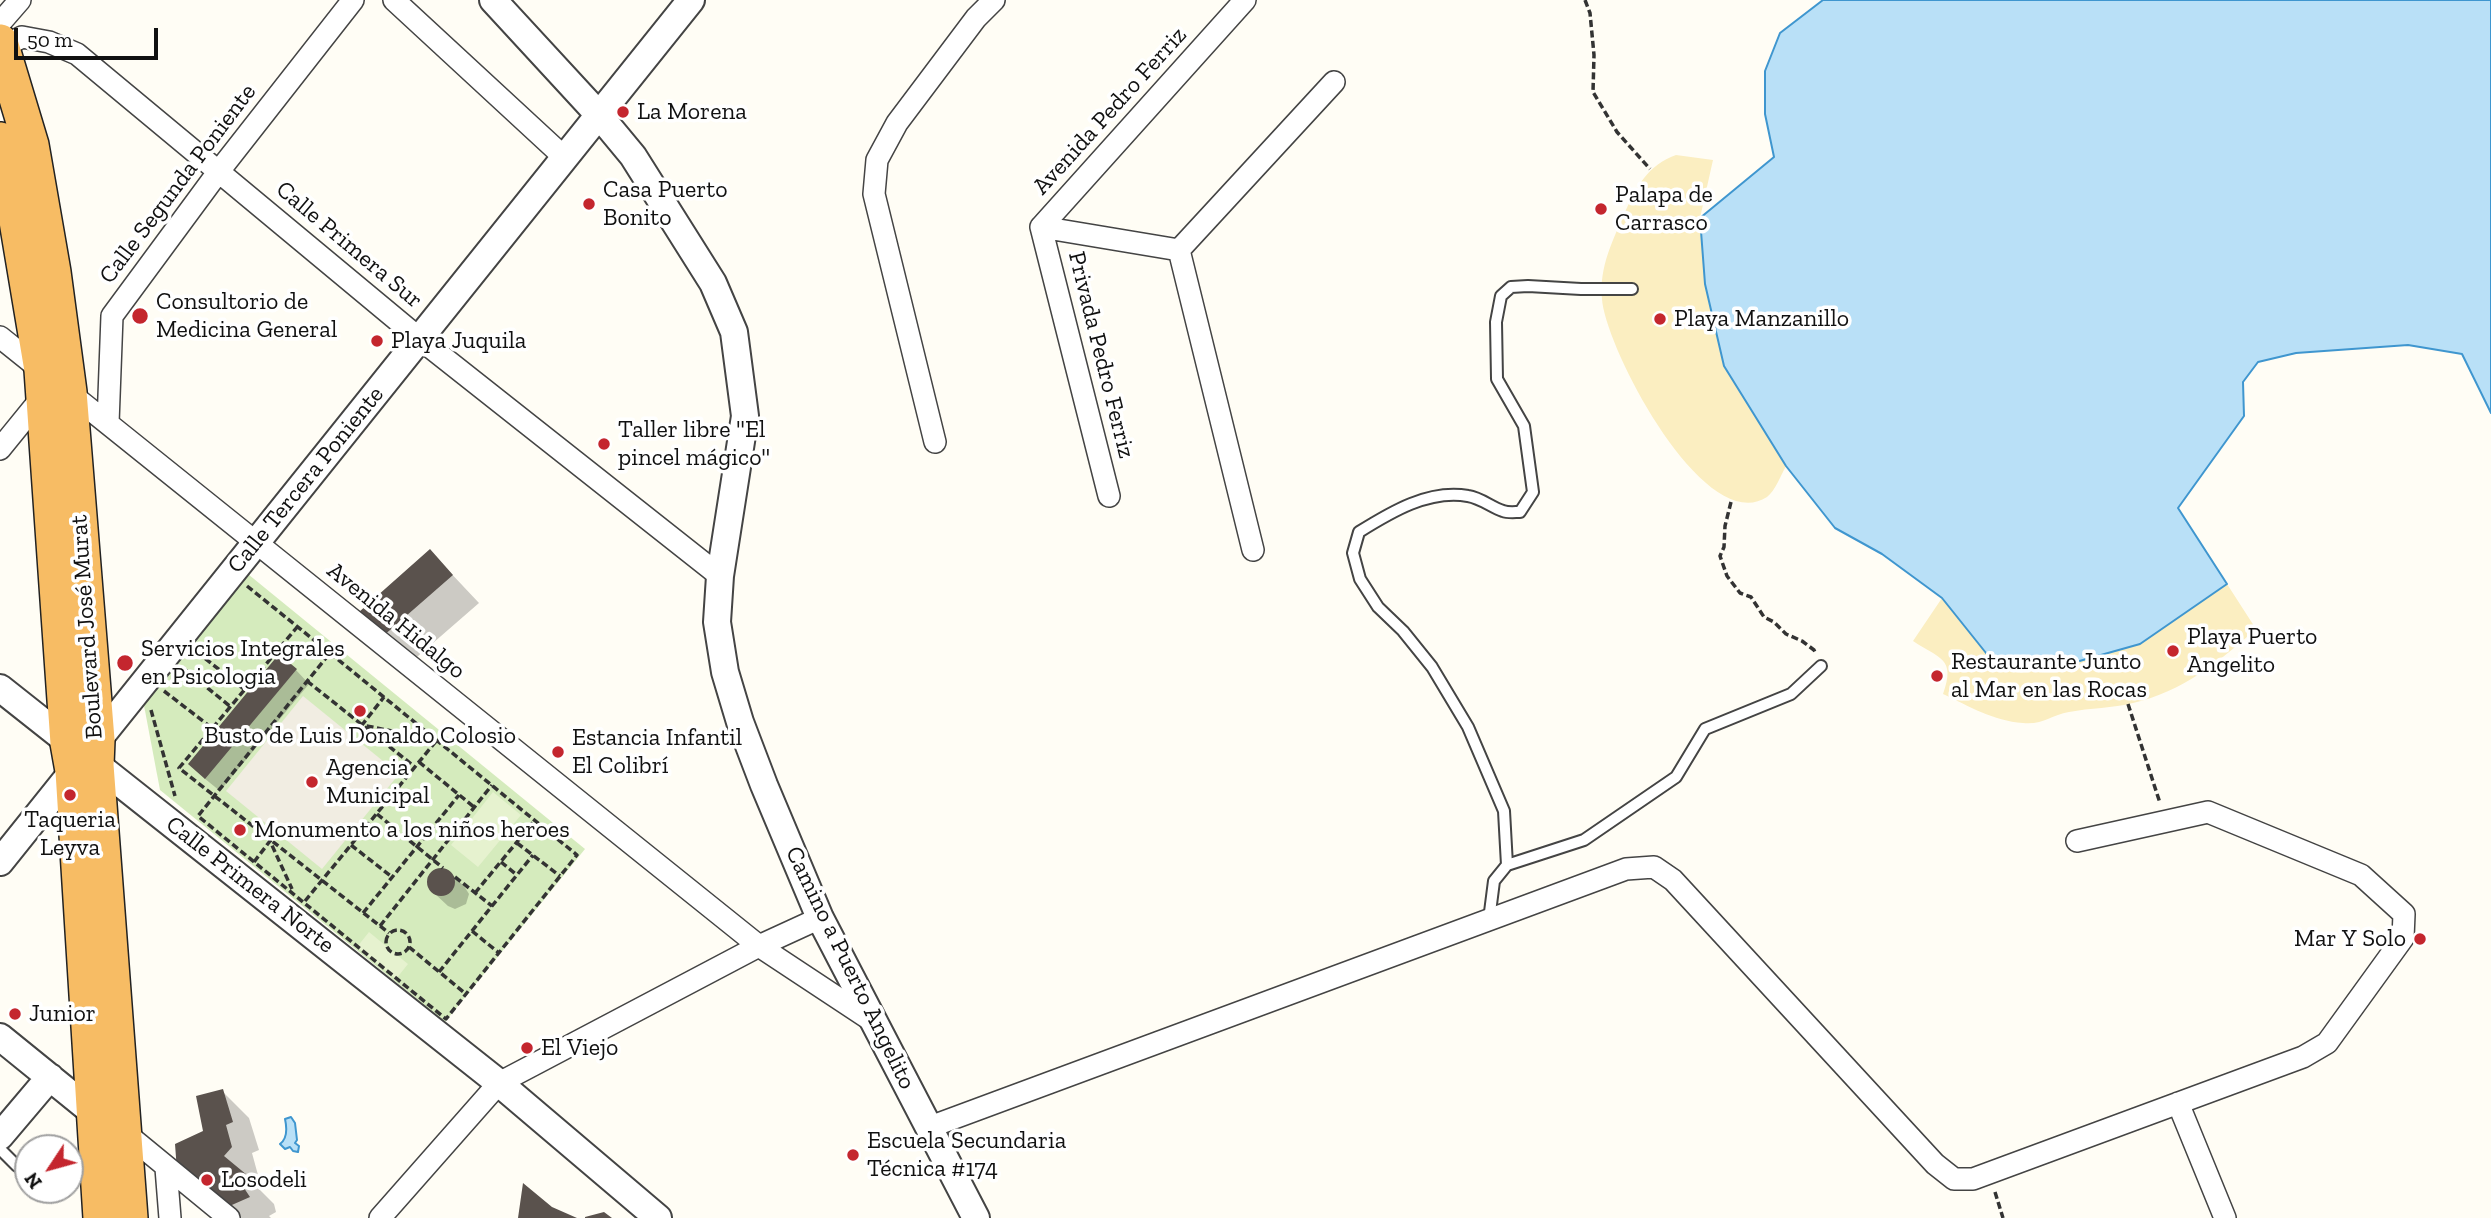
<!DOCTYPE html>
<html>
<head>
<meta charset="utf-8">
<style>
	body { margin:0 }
	#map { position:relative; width:2491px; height:1218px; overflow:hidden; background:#fffdf5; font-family:"Zilla Slab",serif }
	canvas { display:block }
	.north { position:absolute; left:14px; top:1134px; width:70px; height:70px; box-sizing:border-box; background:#fff; border:2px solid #a0a0a0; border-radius:50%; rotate:234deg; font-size:19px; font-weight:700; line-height:28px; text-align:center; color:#111 }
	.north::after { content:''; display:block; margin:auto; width:24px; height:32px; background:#c4262e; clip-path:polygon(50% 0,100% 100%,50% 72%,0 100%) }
	.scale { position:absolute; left:14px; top:28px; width:144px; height:32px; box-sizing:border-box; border:4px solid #111; border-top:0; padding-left:9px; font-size:21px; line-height:24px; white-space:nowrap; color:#111; -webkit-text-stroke:5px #fff; paint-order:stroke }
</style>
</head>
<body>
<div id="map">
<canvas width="2491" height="1218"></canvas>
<div class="north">N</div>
<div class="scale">50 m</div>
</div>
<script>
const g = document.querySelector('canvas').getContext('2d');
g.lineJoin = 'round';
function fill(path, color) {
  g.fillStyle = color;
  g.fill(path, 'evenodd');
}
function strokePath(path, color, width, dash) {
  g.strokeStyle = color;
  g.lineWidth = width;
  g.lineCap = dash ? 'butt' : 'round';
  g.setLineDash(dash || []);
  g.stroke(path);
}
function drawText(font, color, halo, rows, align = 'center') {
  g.font = font + ' "Zilla Slab",serif';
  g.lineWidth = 7;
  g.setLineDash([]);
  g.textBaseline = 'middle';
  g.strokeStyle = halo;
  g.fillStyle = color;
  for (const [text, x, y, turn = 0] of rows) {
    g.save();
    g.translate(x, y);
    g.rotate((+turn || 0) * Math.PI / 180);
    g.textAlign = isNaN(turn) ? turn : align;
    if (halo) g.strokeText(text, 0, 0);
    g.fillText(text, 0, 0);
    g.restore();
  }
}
fill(new Path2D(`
	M243,570L585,849L445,1022L160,790L142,695Z`), '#d5ebbd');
fill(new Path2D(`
	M1676,155L1713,160L1700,218L1724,366L1786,466C1781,475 1775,491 1767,497C1704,538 1605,347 1602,299C1599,267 1613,240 1625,212C1637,186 1648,165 1676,155Z
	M2227,584L2256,629C2220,661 2182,692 2133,703C2113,708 2090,708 2069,712C2051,715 2043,725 2023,723C1993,721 1969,706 1943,694C1956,658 1940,659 1913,641L1942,598L1990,658L2140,644Z`), '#fbeec1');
fill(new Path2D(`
	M493,792L521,815L478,867L451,845Z
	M369,932L408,964L396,979L357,947Z`), '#e6f2cf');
fill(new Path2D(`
	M303,696L399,774L322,869L226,791Z`), '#f1ede2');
const water = new Path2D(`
	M1823,0H2491V413L2462,354L2408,345L2296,353L2258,362L2243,382L2244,416L2178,508L2227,584L2140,644L2051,669L1990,658L1942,598L1882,554L1835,528L1786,466L1724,366L1705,284L1700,218L1774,157L1765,114V71L1780,33Z
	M291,1117L295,1123L297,1140L295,1143L299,1146L298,1152L293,1151L290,1147L285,1149L280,1144C288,1138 287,1128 285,1119Z`);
fill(water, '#b9e0f7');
strokePath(water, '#3f96cf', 2);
fill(new Path2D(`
	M430,551L479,603L410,663L383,636Z
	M296,670L309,684L220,791L204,778Z
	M441,869L449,872L464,886L469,894L466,904L455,909L448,906L433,892L429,885L431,874Z
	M222,1091L249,1118L259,1150L252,1153L258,1175L252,1182L274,1204L276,1212L269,1216L271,1218H233L205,1132Z`), '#0003');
fill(new Path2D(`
	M430,549L453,575L382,637L359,612Z
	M279,654L297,669L205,779L188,764Z
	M427 882a14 14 0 1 1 28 0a14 14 0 1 1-28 0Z
	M223,1089L233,1122L226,1125L232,1147L224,1156L247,1175L249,1185L244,1188L250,1197L225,1208L177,1171L175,1144L203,1131L196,1096Z
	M523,1183L552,1207L577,1218H518Z
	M604,1212L612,1218H585V1217Z`), '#5a524d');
const service = new Path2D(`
	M1507,865L1504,811L1468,727L1432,667L1403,631L1378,607L1360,579L1353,553L1359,532C1391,512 1429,489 1468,496C1481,498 1491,507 1503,511C1508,513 1515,512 1520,512L1533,492L1524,426L1497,379L1496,322L1501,296L1511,287L1528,286L1581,289H1632
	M1489,920L1494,881L1507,865L1584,840L1676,777L1705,729L1791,694L1821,666
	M0,1149L17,1166H28
	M70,1165L92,1164`);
const minor = new Path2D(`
	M394,0L565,158
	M0,23L20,0
	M0,48L22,37L49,42L77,54L420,339L720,576
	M1041,227L1245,0
	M1041,227L1109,496
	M1041,227L1179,250
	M1179,250L1253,550
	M1179,250L1334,82
	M0,337L759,946L874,1022
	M108,423L112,316L219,171L353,0
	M935,442L874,194L877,160L897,123L976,18L994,0
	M0,449L43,396
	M2178,1103L2225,1218
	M930,1127L1626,869L1654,867L1673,880L1935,1164L1954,1179H1973L2303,1057L2327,1043L2403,938L2404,914L2361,875L2208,812L2077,841
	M123,1131L229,1218
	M166,1168L170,1218
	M380,1218L499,1083L759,946L820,918`);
const tertiary = new Path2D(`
	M493,0L599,115L633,156L713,283L734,332L745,416L720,576L717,622L725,672L740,722L764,785L820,918L976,1218
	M0,688L499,1083L658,1218
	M0,862L691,0
	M0,1037L95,1114
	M0,1136L50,1077`);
const trunk = new Path2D(`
	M0,42L31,145L53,272L69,392L97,740L96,765L130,1218
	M0,140L8,167L42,370L68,743L73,771L101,1218`);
strokePath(service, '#444', 14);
strokePath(minor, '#444', 24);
strokePath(tertiary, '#444', 30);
strokePath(trunk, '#222', 38);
strokePath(new Path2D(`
	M1585,0L1590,13L1594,55L1593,92L1617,132L1650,169
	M1731,502L1725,526L1724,547L1720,556L1727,576L1740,593L1751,597L1764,617L1774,622L1786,634L1802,641L1814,650L1816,654
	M247,586L330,653
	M298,626L179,768L389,933
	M197,652L245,690
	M330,653L577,855L446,1019L198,816Z
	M183,668L231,707
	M307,681L415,767
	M164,691L212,728
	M2128,704L2160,803
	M151,710L175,796
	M419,762L474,807
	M377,814L443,868
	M517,843L560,876
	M351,845L392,877
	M254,862L270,841L292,889
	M501,862L517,875
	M455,877L492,906
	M475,893L535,820
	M305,901L437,740L362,725L384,697
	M363,913L459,795
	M380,926L492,785
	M386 942a12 12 0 1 1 24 0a12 12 0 1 1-24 0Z
	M472,931L499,953
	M409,947L466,994
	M439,972L533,855
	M1995,1192L2003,1218`), '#333', 3.5, [7, 3.5]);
strokePath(service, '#fff', 10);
strokePath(minor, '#fff', 21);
strokePath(tertiary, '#fff', 26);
strokePath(trunk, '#f7bc64', 35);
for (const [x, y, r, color] of [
	[623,112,7,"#c4262e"],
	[589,204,7,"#c4262e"],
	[1601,209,7,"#c4262e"],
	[140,316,9,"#c4262e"],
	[1660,319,7,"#c4262e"],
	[377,341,7,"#c4262e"],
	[604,444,7,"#c4262e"],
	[2173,651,7,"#c4262e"],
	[125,663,9,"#c4262e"],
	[1937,676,7,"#c4262e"],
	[360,711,7,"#c4262e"],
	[558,752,7,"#c4262e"],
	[312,782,7,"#c4262e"],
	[70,795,7,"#c4262e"],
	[240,830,7,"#c4262e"],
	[2420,939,7,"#c4262e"],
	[15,1014,7,"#c4262e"],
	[527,1048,7,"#c4262e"],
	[853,1155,7,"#c4262e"],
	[207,1180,7,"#c4262e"]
]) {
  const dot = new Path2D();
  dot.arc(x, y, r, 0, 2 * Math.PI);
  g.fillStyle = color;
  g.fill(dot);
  strokePath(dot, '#fff', 2.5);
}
drawText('24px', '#111', '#fff', [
	["Avenida Pedro Ferriz",1110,111,-48],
	["Calle Segunda Poniente",178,184,-53],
	["Calle Primera Sur",349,245,40],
	["Privada Pedro Ferriz",1101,355,76],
	["Calle Tercera Poniente",306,480,-51],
	["Avenida Hidalgo",396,621,39],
	["Boulevard José Murat",87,627,-94],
	["Calle Primera Norte",250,885,38],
	["Camino a Puerto Angelito",850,968,64]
]);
drawText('24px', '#111', '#fff', [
	["La Morena",637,112],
	["Casa Puerto",603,190],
	["Bonito",603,218],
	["Palapa de",1615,195],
	["Carrasco",1615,223],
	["Consultorio de",156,302],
	["Medicina General",156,330],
	["Playa Manzanillo",1674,319],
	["Playa Juquila",391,341],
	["Taller libre \"El",618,430],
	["pincel mágico\"",618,458],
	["Playa Puerto",2187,637],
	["Angelito",2187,665],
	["Servicios Integrales",141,649],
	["en Psicologia",141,677],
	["Restaurante Junto",1951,662],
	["al Mar en las Rocas",1951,690],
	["Busto de Luis Donaldo Colosio",360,736,"center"],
	["Estancia Infantil",572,738],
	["El Colibrí",572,766],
	["Agencia",326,768],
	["Municipal",326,796],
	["Taqueria",70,820,"center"],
	["Leyva",70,848,"center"],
	["Monumento a los niños heroes",254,830],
	["Mar Y Solo",2406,939,"right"],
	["Junior",29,1014],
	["El Viejo",541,1048],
	["Escuela Secundaria",867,1141],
	["Técnica #174",867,1169],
	["Losodeli",221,1180]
], 'left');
</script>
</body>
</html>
